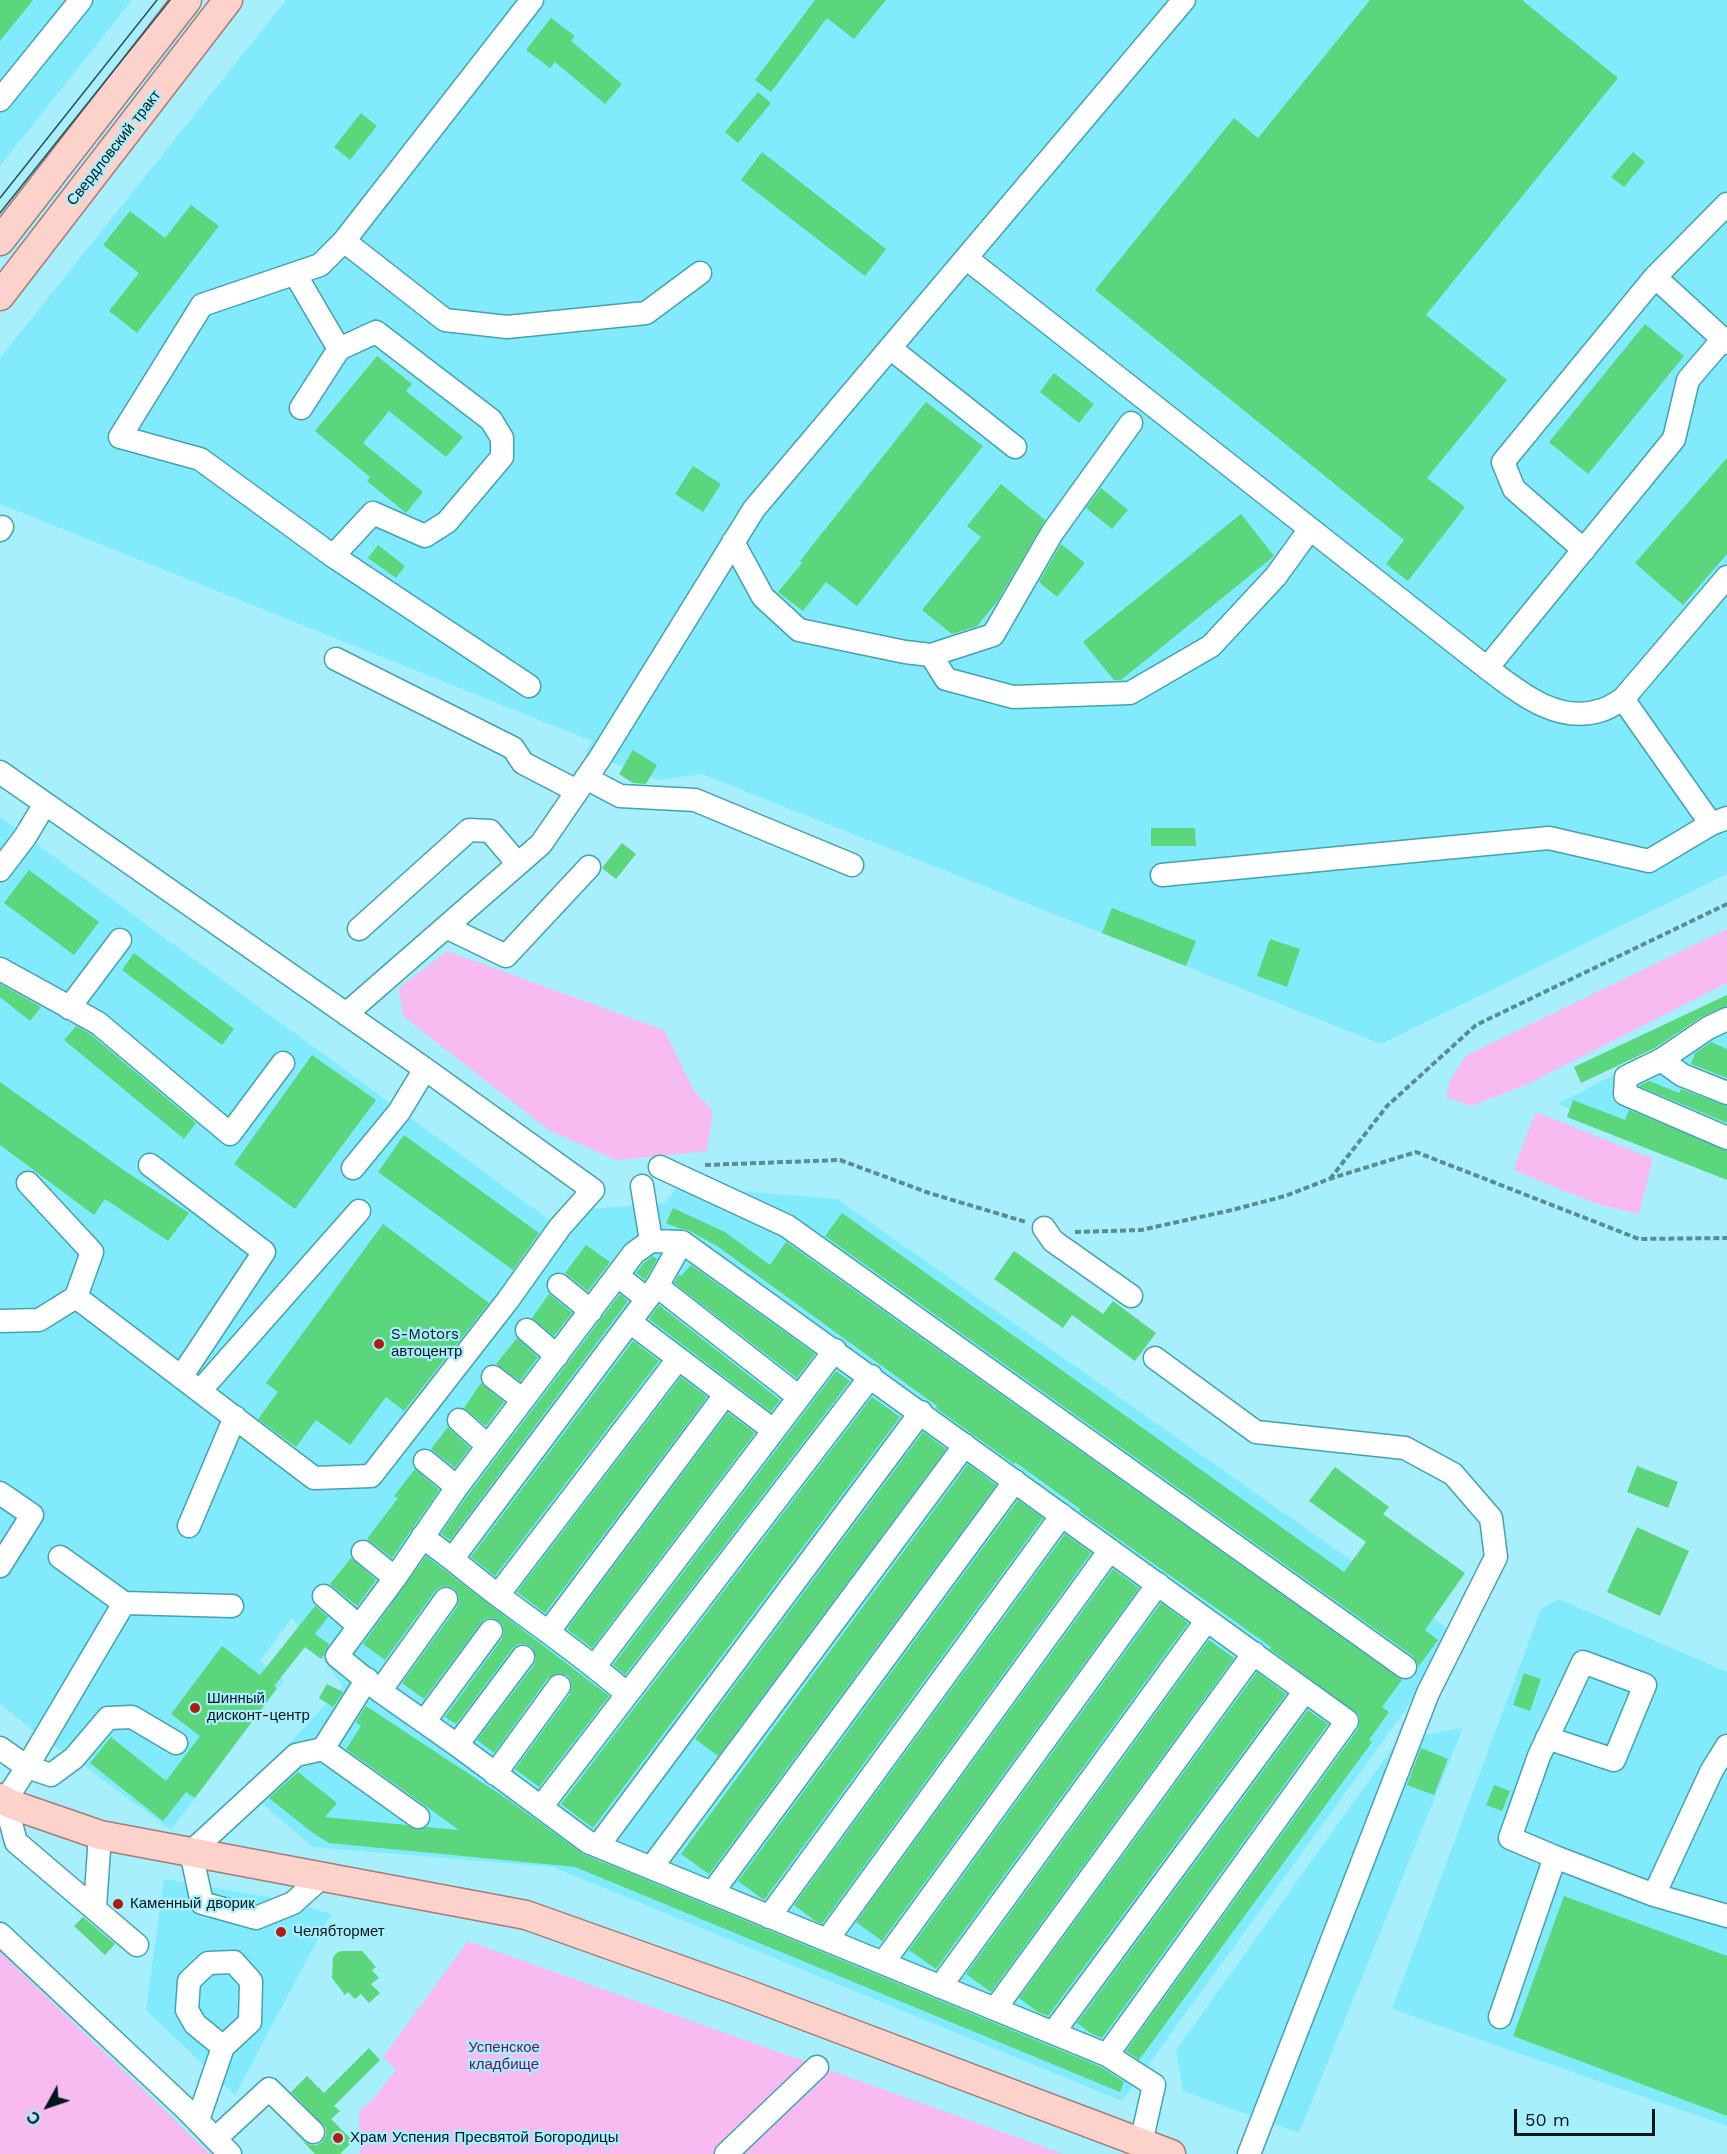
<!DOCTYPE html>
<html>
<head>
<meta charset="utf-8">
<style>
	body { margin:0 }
	#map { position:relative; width:1727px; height:2154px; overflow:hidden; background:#a7effc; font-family:"Work Sans",sans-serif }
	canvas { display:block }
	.north { position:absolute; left:18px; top:2076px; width:60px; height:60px; -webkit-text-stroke:4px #a7effc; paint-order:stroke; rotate:230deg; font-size:16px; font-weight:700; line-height:24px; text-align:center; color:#00171b }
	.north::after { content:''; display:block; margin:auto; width:21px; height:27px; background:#00171b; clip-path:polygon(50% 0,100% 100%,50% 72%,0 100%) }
	.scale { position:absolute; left:1514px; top:2109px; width:141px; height:27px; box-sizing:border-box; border:3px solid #00171b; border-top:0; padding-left:8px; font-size:18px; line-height:21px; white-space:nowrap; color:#00171b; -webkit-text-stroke:4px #a7effc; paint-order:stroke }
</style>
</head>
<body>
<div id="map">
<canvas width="1727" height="2154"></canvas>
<div class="north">С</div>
<div class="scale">50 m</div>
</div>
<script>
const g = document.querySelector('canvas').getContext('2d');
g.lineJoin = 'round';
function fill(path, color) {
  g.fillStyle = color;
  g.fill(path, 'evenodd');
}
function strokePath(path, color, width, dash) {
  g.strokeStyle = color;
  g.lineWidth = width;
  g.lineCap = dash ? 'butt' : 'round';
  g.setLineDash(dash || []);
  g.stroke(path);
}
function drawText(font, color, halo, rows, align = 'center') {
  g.font = font + ' "Work Sans",sans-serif';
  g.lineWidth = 4.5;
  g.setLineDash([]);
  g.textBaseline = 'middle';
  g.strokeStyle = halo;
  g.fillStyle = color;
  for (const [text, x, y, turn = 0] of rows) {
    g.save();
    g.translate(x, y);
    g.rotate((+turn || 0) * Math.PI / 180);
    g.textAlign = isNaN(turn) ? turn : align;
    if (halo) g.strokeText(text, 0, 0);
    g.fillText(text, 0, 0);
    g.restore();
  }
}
fill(new Path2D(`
	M0,0H132L0,166Z
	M286,0H1727V874L1381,1044L702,774L660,780L600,758L586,752L592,741L0,504V358Z
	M0,817L570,1235L590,1209L664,1203L679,1186L837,1199L1459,1636L1122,2101L553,1867L313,1847L246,1790L343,1686L292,1618L260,1661L284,1680L171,1830L74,1758L45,1740L0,1704Z
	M1727,1015V1176L1558,1104Z
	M1559,1599L1727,1672V2126L1392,2009L1541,1609Z
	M1463,1728L1299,2133L1183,2091L1176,2050L1399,1739Z
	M164,1879L280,1899L331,1914L235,2095L146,2010Z`), '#81ebfd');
fill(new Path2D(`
	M1727,929V983L1528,1084L1472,1106L1446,1097L1450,1081L1465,1056Z
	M447,951L664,1030L693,1089L713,1112L707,1151L617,1160L550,1131L403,1016L399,988Z
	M1536,1112L1653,1159L1639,1214L1597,1204L1513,1170Z
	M468,1941L1064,2154H360L359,2111L374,2098L396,2070L383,2057Z
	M0,1952L210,2154H0Z`), '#f7bbf1');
fill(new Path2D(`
	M0,0H33L0,41Z
	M815,0H886L854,39L827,18L771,92L755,80Z
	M1370,0H1522L1618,78L1426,315L1507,380L1427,478L1465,507L1408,581L1386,564L1404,540L1095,290L1234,118L1258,138Z
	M551,18L575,36L571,41L622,84L605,104L555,62L550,68L526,50Z
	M758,92L771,103L738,143L725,132Z
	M361,113L377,126L350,160L334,147Z
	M762,152L886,249L865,276L741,180Z
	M1633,152L1645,162L1624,187L1611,177Z
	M191,205L219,226L137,333L109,311L139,273L103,245L130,211L165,238Z
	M1645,324L1684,356L1588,474L1549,442Z
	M377,356L412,384L406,391L463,437L446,457L389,411L363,443L423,492L406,513L367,481L370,477L315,431Z
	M1054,373L1094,404L1079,423L1040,392Z
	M926,402L983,446L857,606L826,582L803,611L778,592L802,563L800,561Z
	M1727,458V554L1683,605L1635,563Z
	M693,466L721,484L703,512L675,494Z
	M1001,484L1045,520L997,602L977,626L952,634L922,610L981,537L967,526Z
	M1101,488L1128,510L1112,529L1086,508Z
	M1241,514L1274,556L1121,680H1114L1083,642Z
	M1061,544L1085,563L1057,597L1039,582Z
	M378,545L405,566L396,578L368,558Z
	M633,750L657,765L646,784L633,783L619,774Z
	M1151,828H1195L1196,846H1151Z
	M622,843L636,854L616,879L602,868Z
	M29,870L99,922L74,955L4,903Z
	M1112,908L1196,941L1186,966L1102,933Z
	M1270,939L1300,949L1287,987L1257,976Z
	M134,953L234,1029L222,1045L122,970Z
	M0,984L41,1007L30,1021L0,997Z
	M1727,995V1006L1701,1017L1655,1048L1581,1083L1574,1067Z
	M76,1026L90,1034L196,1123L184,1139L64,1040Z
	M1711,1042L1727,1049V1078L1691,1064L1695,1053Z
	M312,1055L376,1100L295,1209L234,1164Z
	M1649,1081L1679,1093L1681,1089L1727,1106V1123L1639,1086Z
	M0,1082L125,1171L189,1213L168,1241L105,1199L94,1215L0,1145Z
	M1573,1100L1625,1120L1629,1110L1727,1151V1180L1567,1117Z
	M404,1135L539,1233L513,1270L378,1172Z
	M673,1208L725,1232L770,1265L786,1242L1402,1680L1382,1707L1389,1712L1369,1740L1372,1742L1139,2060L1126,2051L1358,1729L1360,1722L1359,1715L1270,1649L1271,1647L1079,1511L1080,1509L1015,1462L1014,1464L936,1408L937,1406L717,1246L688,1230L678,1228L666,1223Z
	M842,1213L1344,1572L1366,1542L1309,1501L1335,1467L1389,1507L1383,1514L1465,1573L1425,1630L1438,1640L1419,1666L1413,1656L825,1236Z
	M383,1224L489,1303L404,1411L386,1397L350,1445L316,1420L296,1447L258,1419L278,1392L266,1383Z
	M586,1245L610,1262L588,1291L565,1273Z
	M1014,1251L1103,1314L1113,1301L1156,1333L1135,1361L1072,1315L1063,1328L994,1279Z
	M653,1256L657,1259L645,1280L636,1273L644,1263Z
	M691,1265L815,1354L797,1378L674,1283L679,1275L681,1276Z
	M549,1294L572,1313L554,1336L532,1318Z
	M620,1294L628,1301L450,1540L441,1534L468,1495Z
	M659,1305L780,1400L771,1412L649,1319Z
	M517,1338L538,1357L520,1381L496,1364Z
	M633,1341L659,1361L495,1576L471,1557Z
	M836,1371L850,1381L625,1675L613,1665Z
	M681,1377L707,1397L545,1613L517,1592Z
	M481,1383L504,1402L486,1426L464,1408Z
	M872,1397L900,1417L593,1828L561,1804Z
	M728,1413L755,1433L592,1648L567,1629Z
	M448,1427L470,1448L455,1468L431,1449Z
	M923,1432L946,1449L718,1756L695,1739Z
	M968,1464L996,1485L709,1874L681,1854Z
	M1637,1466L1678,1482L1668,1508L1627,1492Z
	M415,1469L439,1490L392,1558L367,1539L398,1498L394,1496Z
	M1018,1500L1043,1518L764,1900L738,1881Z
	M1637,1527L1689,1551L1660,1616L1607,1592Z
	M1065,1534L1091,1553L822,1924L815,1921L794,1905Z
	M426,1556L609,1696L539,1787L515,1769L570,1694L572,1687L571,1680L567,1675L560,1673L548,1678L494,1753L477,1740L534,1665L536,1658L532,1647L524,1644H518L513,1648L456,1724L445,1717L502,1639L504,1632L503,1625L499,1621L492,1618L485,1619L481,1623L424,1699L402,1683L457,1607L459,1600L458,1594L454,1588L447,1586L440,1587L435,1591L385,1660L363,1644Z
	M351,1558L376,1580L357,1606L330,1584Z
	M1113,1569L1139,1588L882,1941L856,1922Z
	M1161,1603L1188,1623L936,1969L909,1950Z
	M315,1606L328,1617L315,1634L329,1644L324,1655L321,1659L305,1647L274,1686L277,1688L195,1798L186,1792L163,1821L90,1763L111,1737L166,1781L200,1736L171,1714L222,1646L260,1675Z
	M1209,1640L1234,1658L991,1992L966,1974Z
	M1257,1672L1286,1694L1048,2016L1038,2012L1019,1998Z
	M1524,1673L1541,1679L1530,1711L1513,1705Z
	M327,1684L343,1692L333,1707L319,1698Z
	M366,1706L507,1799L583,1854L1101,2067L1124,2082L1120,2092L575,1867L329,1843L313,1833L269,1798L298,1772L337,1803L325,1817L406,1825L417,1830L426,1827L459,1830L346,1749L361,1726L356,1722Z
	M1308,1710L1328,1724L1102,2038L1092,2034L1077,2023Z
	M1421,1748L1448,1759L1434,1795L1407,1785Z
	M1494,1785L1510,1791L1502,1811L1486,1805Z
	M1564,1896L1727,1956V2116L1513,2036Z
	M83,1917L115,1944L105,1955L74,1926Z
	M343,1951H362L376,1967L372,1970L379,1978L371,1984L380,1993L369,2003L361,1994L355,1999L348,1992L345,1995L332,1978L333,1957L338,1952Z
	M369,2048L380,2060L334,2106L340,2111L331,2119L353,2141L340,2154H315L289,2127L304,2142L310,2145H317L323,2141L326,2135V2128L291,2092L307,2076L324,2093Z`), '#5bd67c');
const minor = new Path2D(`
	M0,100L81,0
	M344,241L445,320L507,327L646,313L700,273
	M966,258L1487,668C1520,693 1558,725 1602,710C1609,708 1616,703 1623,699L1727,577
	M295,274L339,349
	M1655,277L1727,343
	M890,348L1015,447
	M301,408L339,349L376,332L491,420L502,438V457L447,522L425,536L373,513L333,556
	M0,530L2,527
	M733,542L763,597L799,630L905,652L931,655L993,635L1052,533L1131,423
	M1584,550L1514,489L1503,462L1655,277L1727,204
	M931,655L946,679L1013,697L1130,693L1211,646L1276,576L1310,529
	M336,659L513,748L523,763L577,791
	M1487,668L1674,439L1688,380L1723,339
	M529,686L333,556L200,459L120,437L202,305L320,265L344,241L532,0
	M1623,699L1711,824
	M0,772L425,1069L593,1190L560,1227L508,1300L371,1476L314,1478L76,1297
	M586,778L620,796L695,800L852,865
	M0,870L25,837L45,804
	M1162,875L1549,838L1649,861L1711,824L1727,818
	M446,927L506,956L589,867
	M359,929L469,830L490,831L518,864
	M0,969L98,1023L230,1134L283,1063
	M69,1008L120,940
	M346,1014L541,844L600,758L754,509L1184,0
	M1727,1019L1708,1028L1661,1060L1626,1077L1625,1094L1727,1138
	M1661,1060L1682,1075L1727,1093
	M150,1165L264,1252L181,1377
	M660,1167L787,1226L1405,1667
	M353,1168L399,1112L425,1069
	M642,1186L651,1241
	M1044,1228L1053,1241L1131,1296
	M651,1241L682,1242L1347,1721L1107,2055L588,1842L457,1745L380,1691L337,1656L395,1578L457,1487L634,1253Z
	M618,1276L647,1299L657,1286L799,1397
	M559,1285L591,1311
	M657,1286L682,1242
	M0,1321L39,1320L76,1297L92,1252L28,1183
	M630,1322L773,1430
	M527,1330L557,1356
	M1155,1358L1256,1432L1405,1448L1453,1474L1491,1518L1496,1557L1428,1693L1249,2154
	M493,1377L523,1400
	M200,1391L359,1211
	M459,1420L488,1446
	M425,1461L457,1487
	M0,1493L32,1515L0,1566
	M189,1526L235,1417
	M422,1537C449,1555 473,1577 499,1596C542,1628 586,1658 627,1694
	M363,1552L395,1578
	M60,1557L124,1603L232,1606
	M453,1558L647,1299
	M498,1595L678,1359
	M324,1596L359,1626
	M549,1631L725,1395
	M595,1666L835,1350
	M367,1679L323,1749L418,1817
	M380,1691L446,1599
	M424,1722L491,1631
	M1547,1738L1614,1760L1645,1685L1583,1662L1539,1756L1510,1838L1555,1857
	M457,1745L523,1657
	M0,1748L27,1767L124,1603
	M495,1774L559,1686
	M541,1807L871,1376
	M598,1846L921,1412
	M651,1868L965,1445
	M322,1877L293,1903L256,1918L202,1903L191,1852L296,1755L323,1749
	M712,1893L1015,1481
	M1654,1895L1727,1916
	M95,1908L100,1835
	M769,1917L1062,1515
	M0,1934L187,2110L230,2154
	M827,1940L1110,1550
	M137,1945L16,1842L5,1801L27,1767L51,1775L74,1758L108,1718L132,1717L176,1743
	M883,1963L1158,1584
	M940,1987L1207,1620
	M995,2009L1254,1653
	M1500,2017L1555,1857L1654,1895L1712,1770L1727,1746
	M1053,2033L1305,1691
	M1107,2055L1154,2085L1141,2143
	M198,2120L223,2047L250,2022L251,1981L234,1962L208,1963L189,1981L187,2010L195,2024L223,2047
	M215,2139L269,2089L313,2132
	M726,2154L817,2067`);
const major = new Path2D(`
	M0,241L187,0
	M0,296L228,0
	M0,1798L13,1805L100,1835L526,1915L742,1992L1171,2154`);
strokePath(minor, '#42a2b1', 25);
strokePath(major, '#a37d77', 31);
strokePath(new Path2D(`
	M705,1165L840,1160L929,1193L1026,1222
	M1330,1179L1387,1106L1476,1025L1727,904
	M1075,1232L1141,1230L1232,1210L1285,1196L1329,1179L1416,1152L1639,1239L1727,1238`), '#5a8c95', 4, [6, 3]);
strokePath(minor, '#fff', 22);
strokePath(major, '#fdd2cb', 28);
strokePath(new Path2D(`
	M0,198L157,0
	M0,213L170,0`), '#2d5157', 1.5);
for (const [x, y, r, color] of [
	[379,1344,6,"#ad1d12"],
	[195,1708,6,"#ad1d12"],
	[118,1904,6,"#ad1d12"],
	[281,1932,6,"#ad1d12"],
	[338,2138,6,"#ad1d12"]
]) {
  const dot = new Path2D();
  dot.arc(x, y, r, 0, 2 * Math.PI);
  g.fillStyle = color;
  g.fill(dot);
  strokePath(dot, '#a7effc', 2);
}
drawText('15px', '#00171b', '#a7effc', [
	["Свердловский тракт",114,148,-52]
]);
drawText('15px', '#00171b', '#a7effc', [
	["S-Motors",391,1335],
	["автоцентр",391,1352],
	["Шинный",207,1699],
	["дисконт-центр",207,1716],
	["Каменный дворик",130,1904],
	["Челябтормет",293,1932],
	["Храм Успения Пресвятой Богородицы",350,2138]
], 'left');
drawText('15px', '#6b0f68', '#a7effc', [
	["Успенское",504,2048],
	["кладбище",504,2065]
]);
</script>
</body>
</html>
